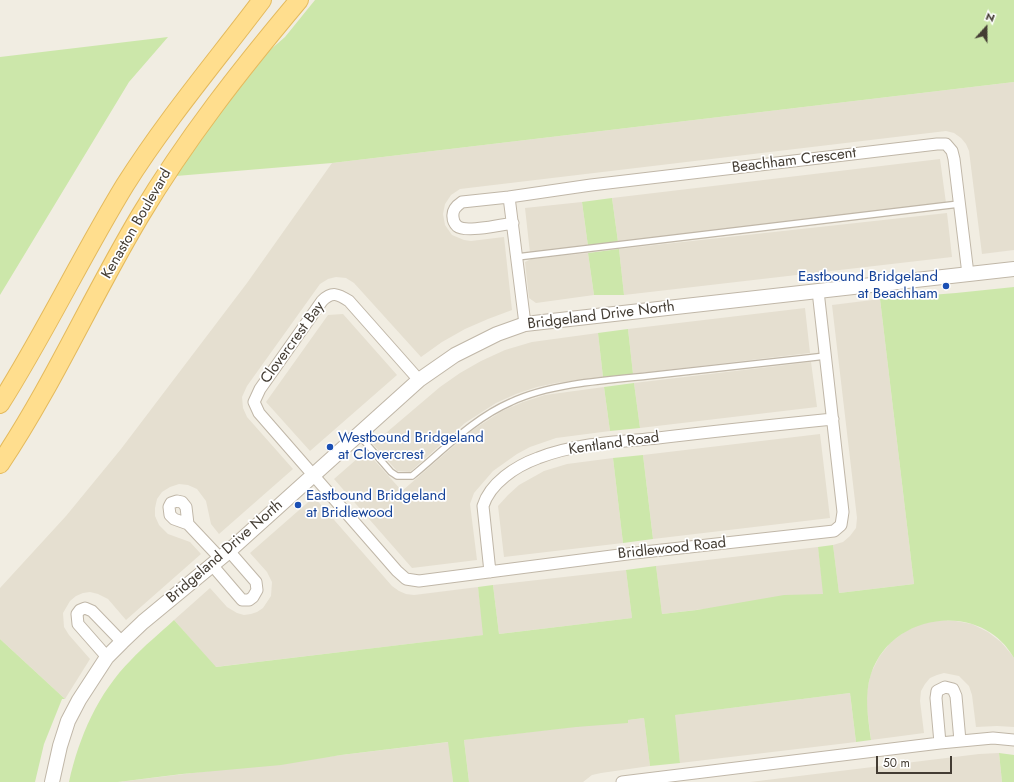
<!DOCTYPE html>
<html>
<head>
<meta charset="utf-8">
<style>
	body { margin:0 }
	#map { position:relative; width:1014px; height:782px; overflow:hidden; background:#f1ede2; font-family:Jost,sans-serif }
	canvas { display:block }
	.north { position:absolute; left:966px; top:8px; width:40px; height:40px; -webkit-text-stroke:3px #fff; paint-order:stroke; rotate:21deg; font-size:11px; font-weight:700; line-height:16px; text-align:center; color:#433c33 }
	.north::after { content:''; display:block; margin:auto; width:14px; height:18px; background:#433c33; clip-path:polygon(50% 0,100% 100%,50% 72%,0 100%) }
	.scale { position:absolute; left:876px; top:756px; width:76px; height:18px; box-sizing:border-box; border:2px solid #433c33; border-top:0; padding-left:5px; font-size:12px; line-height:14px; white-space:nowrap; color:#433c33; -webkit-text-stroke:3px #fff; paint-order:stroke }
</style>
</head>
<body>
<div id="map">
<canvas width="1014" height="782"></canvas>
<div class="north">N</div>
<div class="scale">50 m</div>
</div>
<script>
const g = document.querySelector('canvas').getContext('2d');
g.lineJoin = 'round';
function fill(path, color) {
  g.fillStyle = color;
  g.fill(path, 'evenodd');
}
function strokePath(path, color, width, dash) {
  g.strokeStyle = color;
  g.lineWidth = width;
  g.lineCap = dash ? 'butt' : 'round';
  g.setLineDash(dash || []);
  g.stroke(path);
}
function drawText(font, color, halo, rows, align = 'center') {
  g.font = font + ' Jost,sans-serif';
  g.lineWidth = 3.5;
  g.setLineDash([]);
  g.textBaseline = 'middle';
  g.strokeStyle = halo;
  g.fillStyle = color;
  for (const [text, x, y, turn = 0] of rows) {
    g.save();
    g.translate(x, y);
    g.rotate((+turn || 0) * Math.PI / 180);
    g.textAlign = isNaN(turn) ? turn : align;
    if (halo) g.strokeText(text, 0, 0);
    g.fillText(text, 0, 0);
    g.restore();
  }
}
fill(new Path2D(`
	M1014,82V250L982,254L969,151L966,144L961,138L954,133L946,131L460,189L451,195L445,204L443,214L445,225L452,235L464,240L471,241L504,237L512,310L488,319L465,329L442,342L421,357L354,283L346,278L336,277L328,279L320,284L247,386L242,397L243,408L247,417L293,469L219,534L211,524L206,501L197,489L188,485L179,484L170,487L162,492L157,499L155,508V516L159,525L168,534L190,542L201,554L126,620L108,599L98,594L90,592L83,593L76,596L70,601L63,613L64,627L69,635L90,659L65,699L0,639V588L66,516L121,449L247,283L332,163Z
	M940,159L946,203L618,242L612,198Z
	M582,202L588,246L530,253L525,208Z
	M947,213L952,257L624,295L619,249Z
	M588,253L594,295L536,303L529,298L525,262L531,259Z
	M880,299L914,584L839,593L833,545L843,542L850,536L856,528L857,518L832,305Z
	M805,308L810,353L633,374L628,329Z
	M343,314L397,375L310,451L266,402L328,315Z
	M598,333L603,377L556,383L537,387L516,394L496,403L465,423L410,472L397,471L373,444L440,387L460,373L481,361L505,350L532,342Z
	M811,362L817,407L640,428L634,383Z
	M604,387L610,431L556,438L530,447L517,454L493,471L474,493L470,504L477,560L412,568L334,479L366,451L402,491L471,431L502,411L523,402L545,395Z
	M820,434L830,518L653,539L643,455Z
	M613,458L623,543L504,557L498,506L508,495L519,485L544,471L567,464Z
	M314,497L392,586L399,591L406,594L414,595L478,587L484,635L215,667L174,620L210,588L227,607L237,613L244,615L251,614L257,612L263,608L271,596L272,582L267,572L250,553Z
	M818,547L824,595L662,614L656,566Z
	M626,570L632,618L499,634L493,585Z
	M938,620L956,621L972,624L988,632L1001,642L1012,655L1014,658V727L997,726L976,727L972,695L969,686L959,676L944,673L937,675L930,678L925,684L921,691L920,701L924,733L871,740L867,709V691L871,673L879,657L890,643L904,632L920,624Z
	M850,693L856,742L680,763L674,715Z
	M644,718L650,766L601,773L592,775L583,782H469L464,740Z
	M449,742L453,782H118Z
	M999,753L1002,782H750L979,754Z`), '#e5dfd0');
fill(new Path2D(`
	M315,0H1014V82L332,163L176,176L218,116L270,50L285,37Z
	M168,37L129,82L0,295V57Z
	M612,198L618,242L588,246L582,202Z
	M619,249L624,295H594L588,253Z
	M1014,287V658C982,600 891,612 871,674C864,695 868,718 871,740L856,742L850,693L675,715L680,763L650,766L644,718L628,720V723L576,727L464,740L469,782H453L448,742L341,755L281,765L182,774L118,782H69C79,737 98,693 131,660C144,646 160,633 174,620L216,667L483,635L478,587L493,585L499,634L632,618L626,570L656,566L662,614L697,610L784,595L823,594L818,547L833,545L839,593L914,584L880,299L956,293Z
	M628,329L633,374L603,377L598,333Z
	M634,383L640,428L610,431L604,387Z
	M643,455L653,539L623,543L613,458Z
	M0,639L65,699H62L44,744L35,782H0Z
	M999,753L1014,755V782H1002Z`), '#cce7aa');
const service = new Path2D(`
	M517,257L959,204
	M358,434L391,472L397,476H412C444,450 472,419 511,402C549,384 605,380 647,376C707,369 766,363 825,356`);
const minor = new Path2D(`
	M509,197L462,202C456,206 452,210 453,217C453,220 454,223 457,226C465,233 501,225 513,223
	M525,324L509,197L591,185L937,144H946L952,151L954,159L968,274
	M419,380L349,301C338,294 332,291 322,301L260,389L254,402L259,413L397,571L406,579L419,581L635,553L834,531L841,525L843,512L818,291
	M188,524L186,507L182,502L177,501L171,503L169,507L170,515L174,519L188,524L220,558
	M212,565L242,600H249L253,597L257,590L256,582L229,551
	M490,572L483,506C490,483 516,466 538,458C576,443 618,442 658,438C716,431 774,425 833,419
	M107,657L78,624L77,614L80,610L85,608L92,611L122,642
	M940,743L936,698L937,691L945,687L953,689L956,696L960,741
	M622,782L940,743L993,738L1014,740`);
const tertiary = new Path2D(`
	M52,782L60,746L68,721L79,700L107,657L122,642L143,622L229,551L419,380L455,355L497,334L525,324L1014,269`);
const primary = new Path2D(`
	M0,404C45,333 81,257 125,185C166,120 216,61 262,0
	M0,464C53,385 91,298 140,216C186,139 241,69 299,0`);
strokePath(service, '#c0b7a8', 8);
strokePath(minor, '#c0b7a8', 13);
strokePath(tertiary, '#c0b7a8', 16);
strokePath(primary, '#e4ba5d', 20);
strokePath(service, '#fff', 5.5);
strokePath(minor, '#fff', 11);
strokePath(tertiary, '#fff', 14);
strokePath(primary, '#ffde8e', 18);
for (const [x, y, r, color] of [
	[946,286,4,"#1a4fb4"],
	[330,447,4,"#1a4fb4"],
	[298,505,4,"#1a4fb4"]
]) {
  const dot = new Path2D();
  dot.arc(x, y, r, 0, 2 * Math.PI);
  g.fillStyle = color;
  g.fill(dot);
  strokePath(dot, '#fff', 1.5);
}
drawText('15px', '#433c33', '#fff', [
	["Beachham Crescent",794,161,-7],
	["Kenaston Boulevard",137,224,-60],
	["Bridgeland Drive North",601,316,-7],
	["Clovercrest Bay",293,343,-54],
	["Kentland Road",614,444,-8],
	["Bridlewood Road",672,549,-6],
	["Bridgeland Drive North",225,552,-41]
]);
drawText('15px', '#164399', '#fff', [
	["Eastbound Bridgeland",938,277,"right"],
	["at Beachham",938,294,"right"],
	["Westbound Bridgeland",338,438],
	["at Clovercrest",338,455],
	["Eastbound Bridgeland",306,496],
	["at Bridlewood",306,513]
], 'left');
</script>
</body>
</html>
